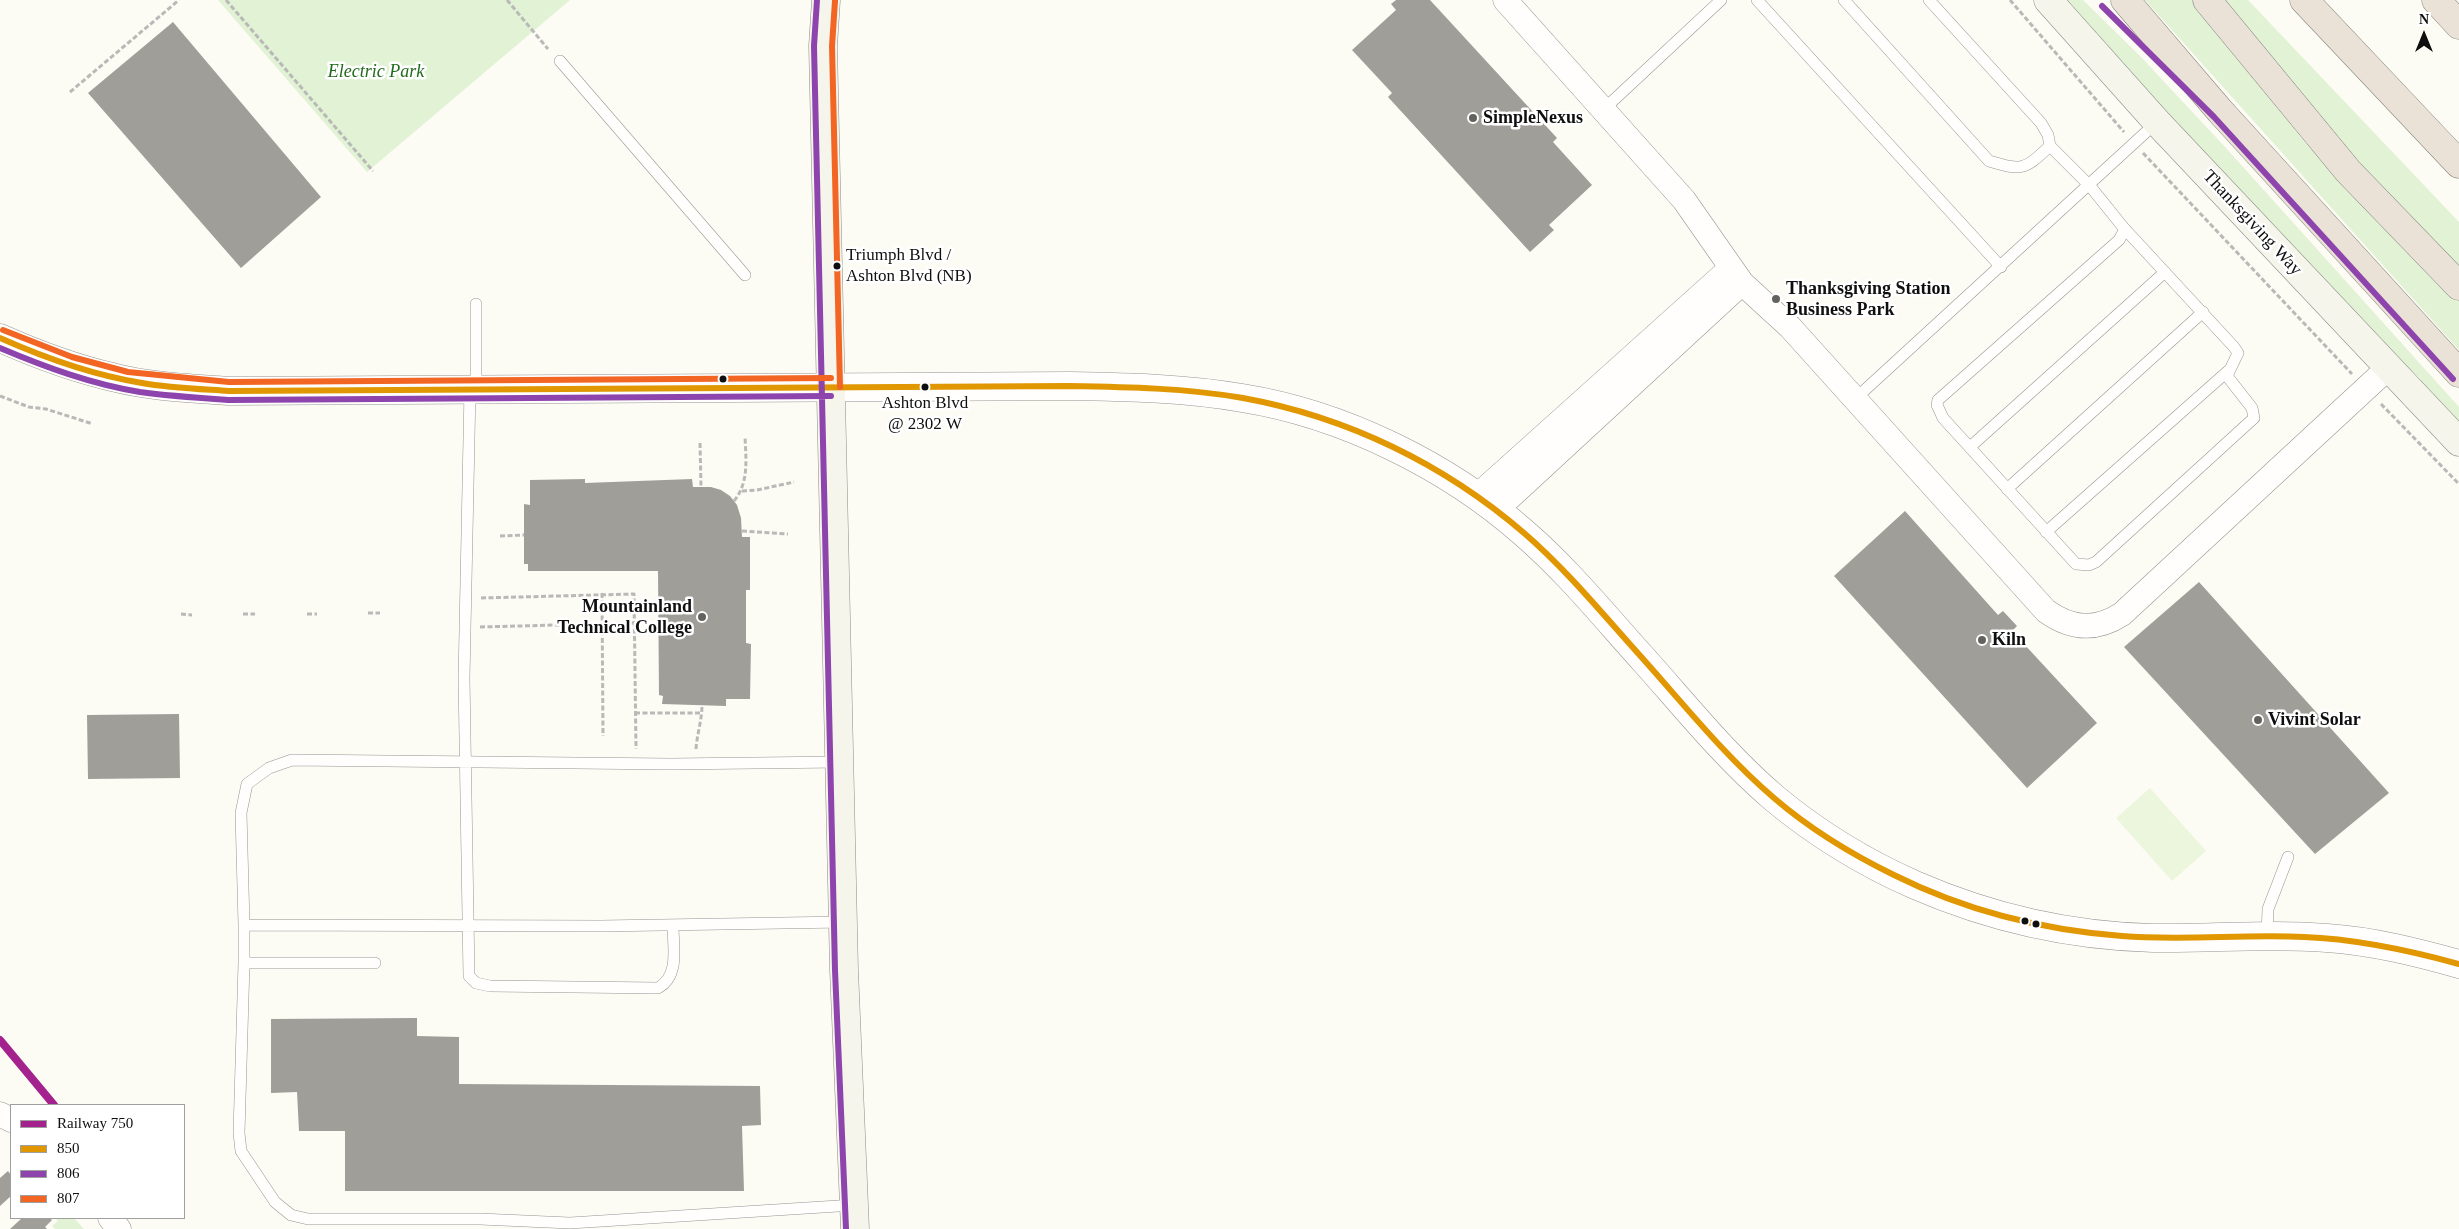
<!DOCTYPE html>
<html>
<head>
<meta charset="utf-8">
<style>
	body { margin:0 }
	#map { position:relative; width:2459px; height:1229px; overflow:hidden; background:#fcfbf4; font-family:"Times New Roman",serif }
	canvas { display:block }
	.legend { position:absolute; left:10px; top:1104px; width:175px; height:115px; box-sizing:border-box; background:#fff; border:1px solid #9f9f9f; margin:0; padding:6px 9px; list-style:none; font-size:15px; color:#0f0f0f }
	.legend li { display:flex; align-items:center; gap:10px; height:25px }
	.legend b { width:25px; border:1px solid #9f9f9f }
	.north { position:absolute; left:2399px; top:10px; width:50px; height:50px; -webkit-text-stroke:4px #fff; paint-order:stroke; rotate:0deg; font-size:14px; font-weight:700; line-height:20px; text-align:center; color:#0f0f0f }
	.north::after { content:''; display:block; margin:auto; width:18px; height:22px; background:#0f0f0f; clip-path:polygon(50% 0,100% 100%,50% 72%,0 100%) }
</style>
</head>
<body>
<div id="map">
<canvas width="2459" height="1229"></canvas>
<ul class="legend">
<li><b style="height:6px;background:#a4228e"></b>Railway 750</li>
<li><b style="height:6px;background:#e09702"></b>850</li>
<li><b style="height:6px;background:#8e44ad"></b>806</li>
<li><b style="height:6px;background:#f26522"></b>807</li>
</ul>
<div class="north">N</div>
</div>
<script>
const g = document.querySelector('canvas').getContext('2d');
g.lineJoin = 'round';
function fill(path, color) {
  g.fillStyle = color;
  g.fill(path, 'evenodd');
}
function strokePath(path, color, width, dash) {
  g.strokeStyle = color;
  g.lineWidth = width;
  g.lineCap = dash ? 'butt' : 'round';
  g.setLineDash(dash || []);
  g.stroke(path);
}
function drawText(font, color, halo, rows, align = 'center') {
  g.font = font + ' "Times New Roman",serif';
  g.lineWidth = 5;
  g.setLineDash([]);
  g.textBaseline = 'middle';
  g.strokeStyle = halo;
  g.fillStyle = color;
  for (const [text, x, y, turn = 0] of rows) {
    g.save();
    g.translate(x, y);
    g.rotate((+turn || 0) * Math.PI / 180);
    g.textAlign = isNaN(turn) ? turn : align;
    if (halo) g.strokeText(text, 0, 0);
    g.fillText(text, 0, 0);
    g.restore();
  }
}
fill(new Path2D(`
	M218,0H570L367,172Z
	M2066,0H2083L2141,57L2226,148L2459,407V423L2418,382L2421,379L2358,322Z
	M2145,0H2193L2303,140L2354,196L2459,301V350Z
	M2221,0H2248L2459,222V269L2386,198Z
	M55,1218H74L84,1229H55L52,1226L58,1221Z`), '#e2f2d4');
fill(new Path2D(`
	M2150,788L2206,851L2172,881L2116,818Z`), '#ecf6dd');
fill(new Path2D(`
	M1396,0H1430L1557,138L1553,142L1592,185L1549,225L1554,230L1530,252L1388,97L1392,93L1352,50L1396,10L1391,4Z
	M173,22L321,197L241,268L88,93Z
	M585,479V483L692,479L693,487H711L721,490L730,496L737,505L741,518L742,537H750V590H746V643L751,644L750,699H726V706L662,704L663,696L659,695L658,571H528V564H524V504L530,505V480Z
	M1905,511L1998,615L2003,611L2017,626L2012,631L2097,723L2027,788L1834,576Z
	M2199,582L2389,793L2315,854L2124,647Z
	M179,714L180,778L88,779L87,715Z
	M417,1018V1036L459,1037V1084L760,1086L761,1125L742,1126L744,1191H345V1131H299L297,1092L271,1093V1019Z
	M8,1171L11,1175V1196L0,1206V1178Z
	M22,1218H50L52,1220L45,1227L47,1229H10Z`), '#a09e99');
const service = new Path2D(`
	M1757,0L2001,267
	M1844,0L1989,161C2023,171 2024,170 2050,146
	M1929,0L2041,123L2048,135L2050,146L2090,186L2123,227L2124,231L2119,240L1938,400L1937,405L1943,418L2076,564L2089,565L2096,562L2254,418L2252,408L2227,376L2238,353L2234,347L2123,227
	M560,61L745,275
	M1603,110L1721,0
	M476,304V390
	M470,390L464,678L469,976L476,983L490,986L658,988C680,976 673,947 673,926
	M1855,399L2157,122
	M1970,447L2165,272
	M2007,489L2203,312
	M2046,532L2228,371
	M840,762L670,764L292,760L269,768L247,784L241,813L244,925L601,926L843,922
	M2267,935L2268,909L2288,857
	M244,963V925
	M375,963H244L239,1133L241,1151L275,1202L291,1215L308,1219H480L570,1223L854,1205`);
const minor = new Path2D(`
	M1505,0L1684,200L1742,283L1790,327L2046,611C2071,629 2096,631 2122,614L2388,368
	M1477,496L1731,268
	M1496,510L1742,283
	M0,1114L11,1120
	M110,1218L119,1229`);
const tertiary = new Path2D(`
	M0,338C36,354 73,368 112,377C150,387 190,388 229,391L1069,386C1127,387 1184,388 1242,398C1343,414 1448,466 1524,533C1568,571 1605,617 1644,660C1686,707 1726,757 1774,798C1816,833 1865,863 1915,885C1991,918 2071,936 2153,938C2211,939 2269,933 2327,938C2372,941 2416,952 2459,964`);
const secondary = new Path2D(`
	M826,0L823,46L844,970L855,1229
	M2048,0L2157,122L2459,442`);
const motorway = new Path2D(`
	M2125,0L2220,111L2459,373
	M2207,0L2348,171L2459,286
	M2304,0L2459,164
	M2436,0L2459,25`);
strokePath(service, '#969592', 12);
strokePath(minor, '#969592', 25);
strokePath(tertiary, '#969592', 29);
strokePath(secondary, '#8c8c89', 29);
strokePath(motorway, '#83837f', 29);
strokePath(new Path2D(`
	M226,0L373,171
	M507,0L548,49
	M2010,0L2124,132
	M70,92L179,0
	M2143,153L2352,374
	M0,396L29,407L46,409L93,424
	M2381,404L2459,484
	M700,443L701,487
	M742,491L757,490L794,482
	M734,501C749,483 746,459 745,437
	M742,531L788,534
	M500,536L524,535
	M602,593L603,736
	M481,598L634,594L636,749
	M368,613H380
	M181,614L192,615
	M243,614H255
	M307,614H317
	M480,627L634,623
	M635,713H702
	M696,749C697,734 702,720 702,705`), '#b9b9b8', 3, [5, 2.5]);
strokePath(service, '#fffefd', 11);
strokePath(minor, '#fffefd', 24);
strokePath(tertiary, '#fffefd', 28);
strokePath(secondary, '#f5f5eb', 28);
strokePath(motorway, '#eae2d6', 28);
strokePath(new Path2D(`
	M0,338C45,358 92,375 142,383C170,388 200,389 229,391L1069,386C1127,387 1185,388 1243,398C1347,417 1444,464 1524,533C1568,571 1605,617 1644,660C1686,707 1726,757 1774,798C1810,829 1851,854 1894,875C1964,910 2043,930 2122,936C2182,941 2243,934 2304,937C2357,939 2408,950 2459,964`), '#e09702', 6);
strokePath(new Path2D(`
	M817,0L814,46L835,970L846,1229
	M2102,6L2214,117L2453,379
	M0,348C45,367 91,384 140,392C169,396 199,398 228,400L831,396`), '#8e44ad', 6);
strokePath(new Path2D(`
	M835,1L832,46L840,387
	M3,330L72,357L128,372L229,382L831,378`), '#f26522', 6);
strokePath(new Path2D(`
	M0,1040L54,1105`), '#a4228e', 8);
for (const [x, y, r, color] of [
	[1473,118,5,"#62625f"],
	[837,266,4.5,"#0f0f0f"],
	[1776,299,5,"#62625f"],
	[723,379,4.5,"#0f0f0f"],
	[925,387,4.5,"#0f0f0f"],
	[702,617,5,"#62625f"],
	[1982,640,5,"#62625f"],
	[2258,720,5,"#62625f"],
	[2025,921,4.5,"#0f0f0f"],
	[2036,924,4.5,"#0f0f0f"]
]) {
  const dot = new Path2D();
  dot.arc(x, y, r, 0, 2 * Math.PI);
  g.fillStyle = color;
  g.fill(dot);
  strokePath(dot, '#fff', 2);
}
drawText('17px', '#0f0f0f', '#fff', [
	["Triumph Blvd /",846,256],
	["Ashton Blvd (NB)",846,277],
	["Ashton Blvd",925,404,"center"],
	["@ 2302 W",925,425,"center"]
], 'left');
drawText('italic 18px', '#22691d', '#fff', [
	["Electric Park",376,72]
]);
drawText('bold 18px', '#0f0f0f', '#fff', [
	["SimpleNexus",1483,118],
	["Thanksgiving Station",1786,289],
	["Business Park",1786,310],
	["Mountainland",692,607,"right"],
	["Technical College",692,628,"right"],
	["Kiln",1992,640],
	["Vivint Solar",2268,720]
], 'left');
drawText('18px', '#0f0f0f', '#fff', [
	["Thanksgiving Way",2252,223,47]
]);
</script>
</body>
</html>
